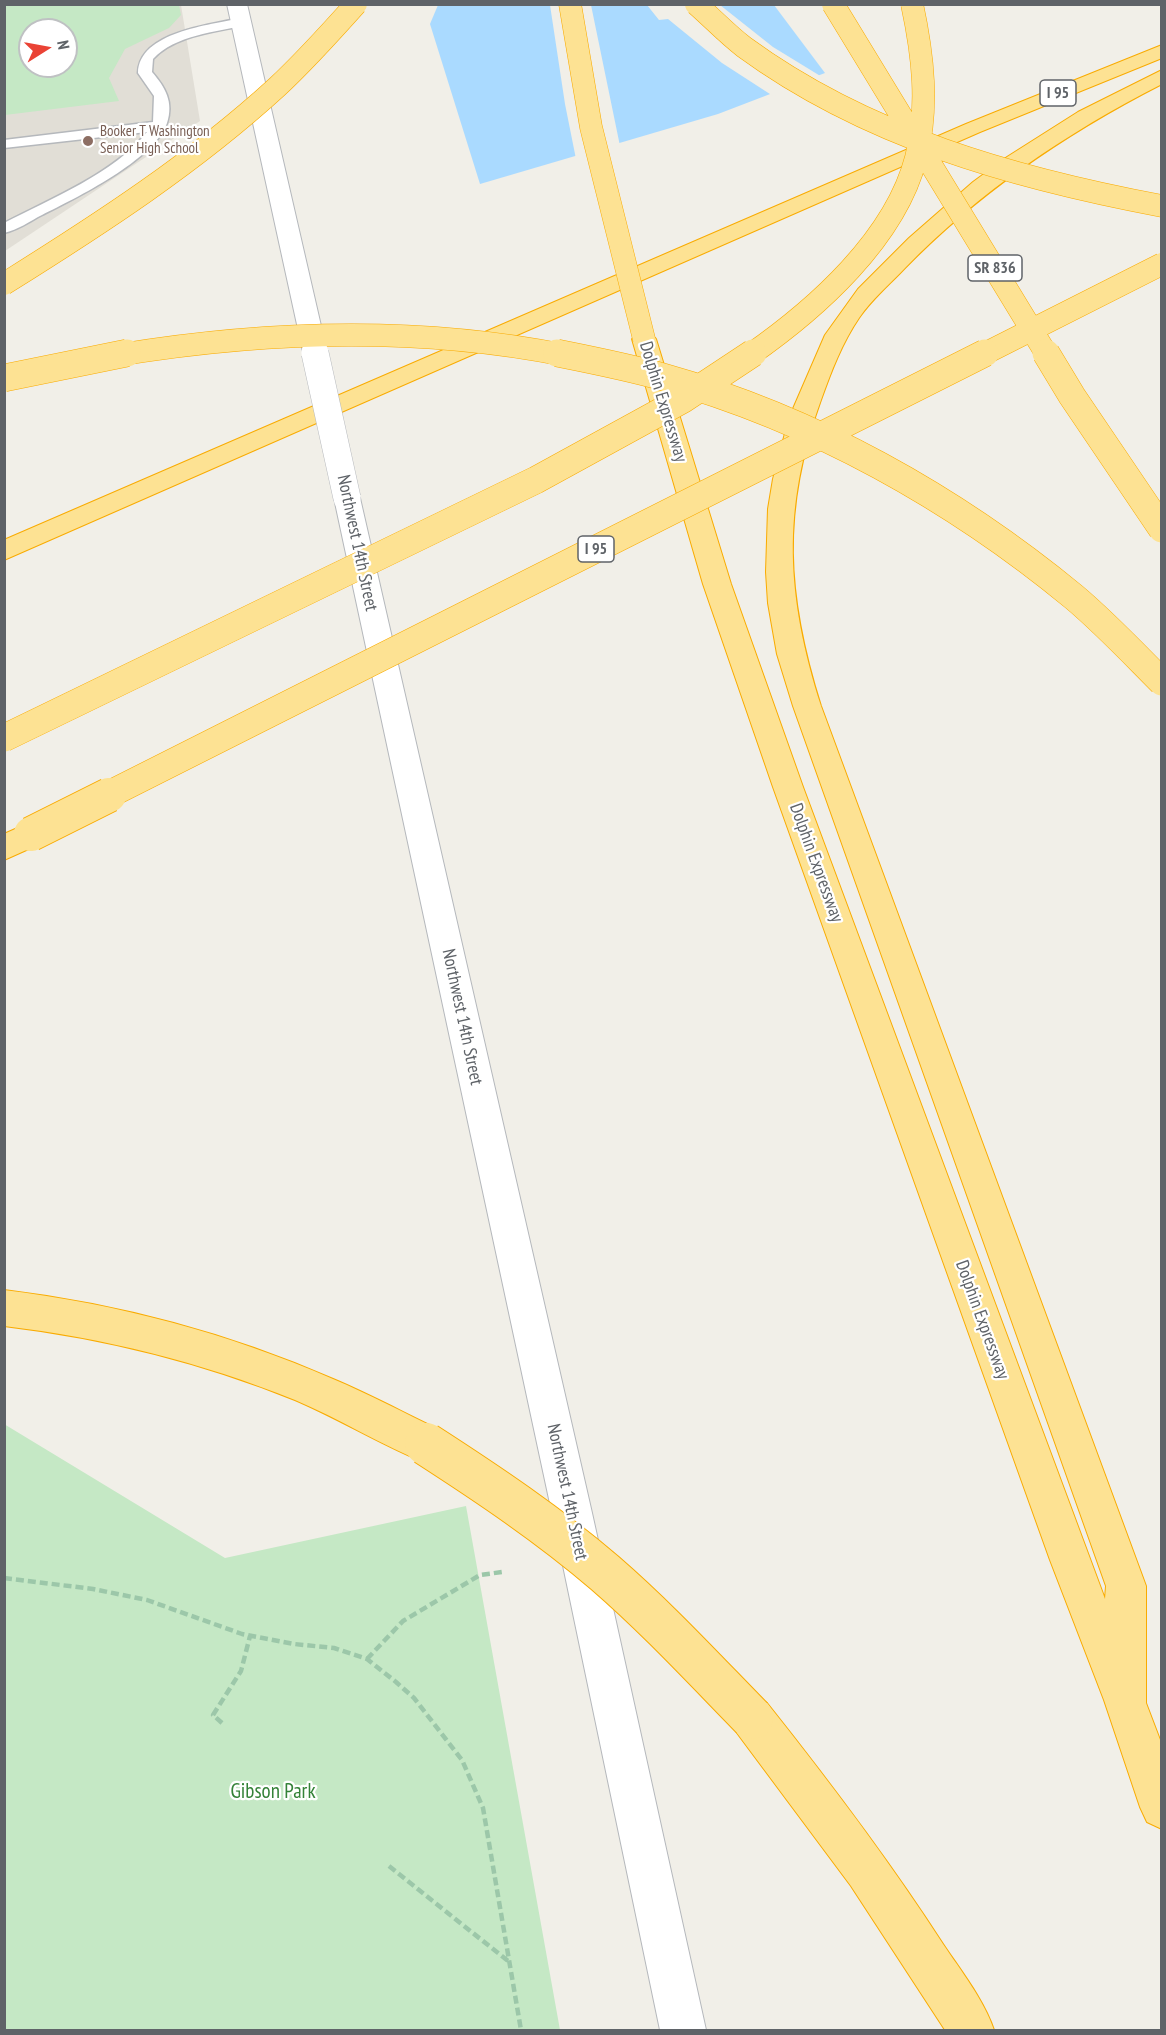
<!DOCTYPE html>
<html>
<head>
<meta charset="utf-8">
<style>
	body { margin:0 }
	#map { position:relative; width:1166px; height:2035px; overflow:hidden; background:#f1efe8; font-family:"PT Sans Narrow",sans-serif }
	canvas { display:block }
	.frame { position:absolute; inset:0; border:6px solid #5f6368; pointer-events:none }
	.north { position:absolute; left:18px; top:18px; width:60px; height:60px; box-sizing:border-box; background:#fff; border:2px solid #bfc1c3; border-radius:50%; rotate:79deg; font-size:16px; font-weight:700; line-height:24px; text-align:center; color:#5f6368 }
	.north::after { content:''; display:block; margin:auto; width:21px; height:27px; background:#ea4335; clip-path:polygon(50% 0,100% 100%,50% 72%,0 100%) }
</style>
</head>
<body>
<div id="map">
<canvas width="1166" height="2035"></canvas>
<div class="frame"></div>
<div class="north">N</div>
</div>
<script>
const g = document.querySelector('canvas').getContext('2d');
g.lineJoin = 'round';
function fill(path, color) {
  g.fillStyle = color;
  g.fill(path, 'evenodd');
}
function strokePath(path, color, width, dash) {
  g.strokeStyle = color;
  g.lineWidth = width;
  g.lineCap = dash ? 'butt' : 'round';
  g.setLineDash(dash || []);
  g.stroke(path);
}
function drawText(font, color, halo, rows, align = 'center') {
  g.font = font + ' "PT Sans Narrow",sans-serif';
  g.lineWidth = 4.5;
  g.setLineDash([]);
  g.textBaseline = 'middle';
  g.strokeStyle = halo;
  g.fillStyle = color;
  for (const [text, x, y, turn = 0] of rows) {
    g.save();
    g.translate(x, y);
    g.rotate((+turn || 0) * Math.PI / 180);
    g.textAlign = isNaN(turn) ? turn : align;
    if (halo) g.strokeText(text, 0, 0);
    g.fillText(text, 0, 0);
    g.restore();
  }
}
fill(new Path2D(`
	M5,5H181L200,121L5,251ZM30,30H66V66H30Z`), '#e1ded6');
fill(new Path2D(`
	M4,5H179L181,15L169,28L125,49L109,78L119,101L5,115ZM30,30H66V66H30Z
	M4,1424L225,1558L466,1506L560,2030H5Z`), '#c5e8c5');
fill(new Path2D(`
	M438,5H774L825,73L718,114L480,184L430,24Z`), '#aadaff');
fill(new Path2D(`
	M550,5H591L620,146L576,159L565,104Z
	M647,5H720L773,47L822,77L773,96L722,63L668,19L659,20Z`), '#f1efe8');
const service = new Path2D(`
	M241,18L248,22L246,25C216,32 175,35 153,59L152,72C165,87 174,102 167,123C154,160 76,198 42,215C30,221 18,230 4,233V223C50,199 115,173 147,132L4,148V140L153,122L154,96L138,73C139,32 210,25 241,18Z`);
const tertiary = new Path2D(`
	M227,4H247L327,352L323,357L315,359L307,357L303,352Z
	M347,489L356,492L360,498L592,1513L706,2030H660L552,1513L334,498L338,492Z`);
const motorway = new Path2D(`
	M1162,45V58L980,132L4,560V540L966,124Z
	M1162,70V84C1066,133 980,191 905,268C889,285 872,299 859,318C842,343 831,372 821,400C781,510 786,596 821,706L1146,1586V1703L1162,1745V1829L1147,1822L1140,1807L1104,1700L1050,1560L773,787L703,584L632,339L636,334L644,332L652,334L656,339L731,584L803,787L1105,1599L1106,1586L793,706L777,654L768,603L766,572L768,509L773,479L789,418L825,335L858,289L909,238L973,182L1007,157L1078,112Z
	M31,822L42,825L46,834L42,843L4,860V834Z
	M4,1290C118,1304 228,1333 333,1379C369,1394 404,1413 440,1430L445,1444L440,1458L426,1463C381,1445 340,1419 295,1400C201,1362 104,1338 4,1326Z
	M752,1697L767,1703C829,1781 889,1860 943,1944C961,1971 984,2000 994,2030H945L851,1886L737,1733L731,1718L737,1703Z`);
strokePath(service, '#b5b8bc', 3);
strokePath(tertiary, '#b5b8bc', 2);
strokePath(motorway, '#f9ab00', 2);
strokePath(new Path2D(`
	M4,1578L93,1589L147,1600L242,1634L294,1644L334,1648L367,1659L396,1682L414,1698L462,1760L483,1808L521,2030
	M367,1659L403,1621L480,1575L502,1572
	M222,1723L213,1715L241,1671L250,1636
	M389,1866L508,1961`), '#9cc7a9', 4.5, [8, 4]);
fill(service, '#fff');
fill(tertiary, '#fff');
fill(motorway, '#fde293');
const tertiaryBridgeFar1 = new Path2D(`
	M315,352L316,355`);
const tertiaryBridge = new Path2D(`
	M315,353L347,498`);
const motorwayBridgeFar3 = new Path2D(`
	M570,4L591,127L644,339
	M696,4C712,18 727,34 744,47C867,137 1014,178 1162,206
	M833,4L1047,355
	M4,284C100,224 194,163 277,87C305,61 331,32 356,4
	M118,355C264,331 418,326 564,355
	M750,355C816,309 895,239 916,158C929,107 923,55 912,4
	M982,355L1162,264`);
const motorwayBridgeFar2 = new Path2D(`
	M557,353C592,360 628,367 663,377C813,419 954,498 1074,597C1105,623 1133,653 1162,682
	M1046,353L1072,396L1162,529
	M4,378L127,353
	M4,738L536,480L682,400L753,353
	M106,796L985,353`);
const motorwayBridgeFar1 = new Path2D(`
	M31,834L109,795`);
const motorwayBridge = new Path2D(`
	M426,1444C488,1484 549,1525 605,1573C657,1618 704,1669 752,1718`);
strokePath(tertiaryBridgeFar1, '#b5b8bc', 23, []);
strokePath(tertiaryBridge, '#b5b8bc', 28, []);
strokePath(motorwayBridgeFar3, '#f9ab00', 23, []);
strokePath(motorwayBridgeFar2, '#f9ab00', 28, []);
strokePath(motorwayBridgeFar1, '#f9ab00', 36, []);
strokePath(motorwayBridge, '#f9ab00', 44, []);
strokePath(tertiaryBridgeFar1, '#fff', 22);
strokePath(tertiaryBridge, '#fff', 27);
strokePath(motorwayBridgeFar3, '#fde293', 22);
strokePath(motorwayBridgeFar2, '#fde293', 27);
strokePath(motorwayBridgeFar1, '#fde293', 34);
strokePath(motorwayBridge, '#fde293', 42);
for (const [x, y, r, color] of [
	[88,141,6,"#8d6e63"]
]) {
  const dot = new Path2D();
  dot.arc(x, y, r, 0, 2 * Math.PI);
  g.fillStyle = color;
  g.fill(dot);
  strokePath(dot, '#fff', 2);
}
drawText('15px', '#785e54', '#fff', [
	["Booker T Washington",100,132],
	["Senior High School",100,149]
], 'left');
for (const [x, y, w] of [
	[1058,93,36],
	[995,268,54],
	[596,549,36]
]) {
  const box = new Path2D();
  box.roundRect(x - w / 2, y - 13, w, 26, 4.5);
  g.fillStyle = '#fff';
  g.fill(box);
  strokePath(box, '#5f6368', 1.5);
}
drawText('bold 16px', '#5f6368', null, [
	["I 95",1058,93],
	["SR 836",995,268],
	["I 95",596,549]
]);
drawText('18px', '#5f6368', '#fff', [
	["Dolphin Expressway",663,402,73],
	["Northwest 14th Street",357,543,78],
	["Dolphin Expressway",816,863,70],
	["Northwest 14th Street",462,1017,78],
	["Dolphin Expressway",982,1320,70],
	["Northwest 14th Street",567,1492,78]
]);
drawText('21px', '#348238', '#fff', [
	["Gibson Park",273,1792]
]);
</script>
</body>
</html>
